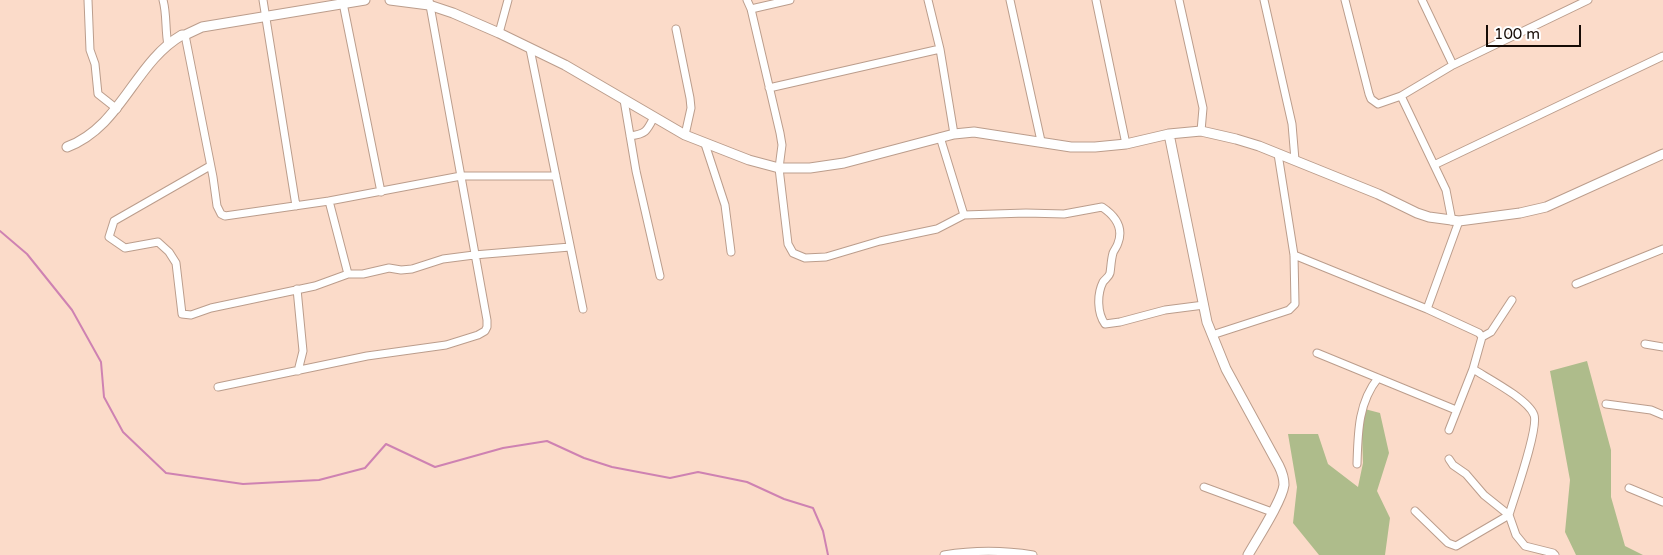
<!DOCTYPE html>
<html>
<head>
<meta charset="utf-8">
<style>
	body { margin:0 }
	#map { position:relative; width:1663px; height:555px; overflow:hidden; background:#fbdbc9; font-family:"Varela Round",sans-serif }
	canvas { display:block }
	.scale { position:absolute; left:1486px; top:25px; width:95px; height:22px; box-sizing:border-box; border:2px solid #150b05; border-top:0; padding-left:6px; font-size:15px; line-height:18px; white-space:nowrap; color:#150b05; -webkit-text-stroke:4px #fff; paint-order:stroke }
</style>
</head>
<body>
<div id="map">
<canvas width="1663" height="555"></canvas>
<div class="scale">100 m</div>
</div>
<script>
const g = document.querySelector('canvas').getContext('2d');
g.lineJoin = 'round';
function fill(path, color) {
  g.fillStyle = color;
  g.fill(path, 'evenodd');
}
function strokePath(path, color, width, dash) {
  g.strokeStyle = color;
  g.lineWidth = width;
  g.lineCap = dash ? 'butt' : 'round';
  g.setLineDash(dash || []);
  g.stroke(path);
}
fill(new Path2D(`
	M1587,361L1611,450V497L1625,546L1643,555H1576L1565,532L1570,480L1550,371Z
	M1361,408L1380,413L1389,453L1377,491L1390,518L1385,555H1319L1293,523L1297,487L1288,434H1318L1328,464L1358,487L1363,463Z`), '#aebc8b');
strokePath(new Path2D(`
	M0,231L27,254L72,310L101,362L104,397L123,432L166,473L243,484L319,480L365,468L386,444L435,467L503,448L547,441L584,458L612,467L670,478L698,472L747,482L784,499L813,508L823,531L828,555`), '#ce82b2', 2);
const minor = new Path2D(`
	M88,0L90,50L95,64L98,94L117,109
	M163,0C167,14 165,30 168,45
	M263,0L296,206
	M747,0L751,9L780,133L782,145L779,168L788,244L793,253L805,258L826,257L880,241L937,229L964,215L1026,213L1064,214L1102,207C1114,215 1124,227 1118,243C1117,247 1114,250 1113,253C1111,260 1111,267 1110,273C1109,277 1105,279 1103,282C1097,294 1097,313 1105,324L1120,322L1165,310L1204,305
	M928,0L940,49
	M1010,0L1041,141
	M1096,0L1126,144
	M1179,0L1203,108L1201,131
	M1264,0L1292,124L1295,160
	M1345,0L1369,94L1371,99L1378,104L1401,96L1453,65L1588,0
	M1422,0L1453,65
	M343,3L381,192
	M751,9L790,0
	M676,29L690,98L691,108L685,135
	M499,33L508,0
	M185,35L213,177L217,206L221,214L225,216L329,201L461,176H556
	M530,49L583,309
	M769,88L940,49L954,134
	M1401,96L1446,190L1452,221
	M624,100L636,171L660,276
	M630,136C646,134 647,131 654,117
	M940,137L964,215
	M705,144L725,205L731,252
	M1434,165L1663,56
	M210,166L114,221L109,237L125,248L158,242L169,252L176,263L182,314L191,315L211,308L315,286L348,274H363L389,268L401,270L412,269L443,259L474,255L570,247
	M329,201L348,274
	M1294,255L1427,309L1479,333L1482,337
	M1576,284L1663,249
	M297,289L303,351L298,371
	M1427,309L1459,221
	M1212,335L1283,312L1289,310L1295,304L1294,255L1278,154
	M1482,337L1491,332L1512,300
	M1645,344L1663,347
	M1317,353L1456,410
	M218,387L367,356L446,345L478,335L485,331L487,327V320L429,0
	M1606,404L1651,410L1663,415
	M1449,430L1473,369L1482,337
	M1449,459L1453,465L1466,474L1484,495L1509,515L1516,535L1525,546L1553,553L1555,555
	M1357,464C1358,433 1358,403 1378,378
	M1204,487L1272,512
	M1629,488L1663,502
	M1415,511L1448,543L1456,546L1509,515C1514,498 1539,428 1534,415C1528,399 1487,378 1473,369
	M944,555C974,550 1003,550 1033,555`);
const tertiary = new Path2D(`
	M390,0L429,5L453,13L499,33L565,65L685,135L749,160L779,168H810L844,163L954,134L974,132L1071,147H1095L1126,144L1169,134L1201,131L1236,139L1259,146L1378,194L1417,213L1429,217L1459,221L1520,213L1546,207L1663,154
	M1169,134L1207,322L1226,369L1279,466C1282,472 1284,478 1284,485C1282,501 1257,539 1248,555
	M67,147C122,126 134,63 182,35H185L202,27L365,0`);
strokePath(minor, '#bb9d8c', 9);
strokePath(tertiary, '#bb9d8c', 11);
strokePath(minor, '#fff', 7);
strokePath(tertiary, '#fff', 9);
</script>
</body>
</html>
